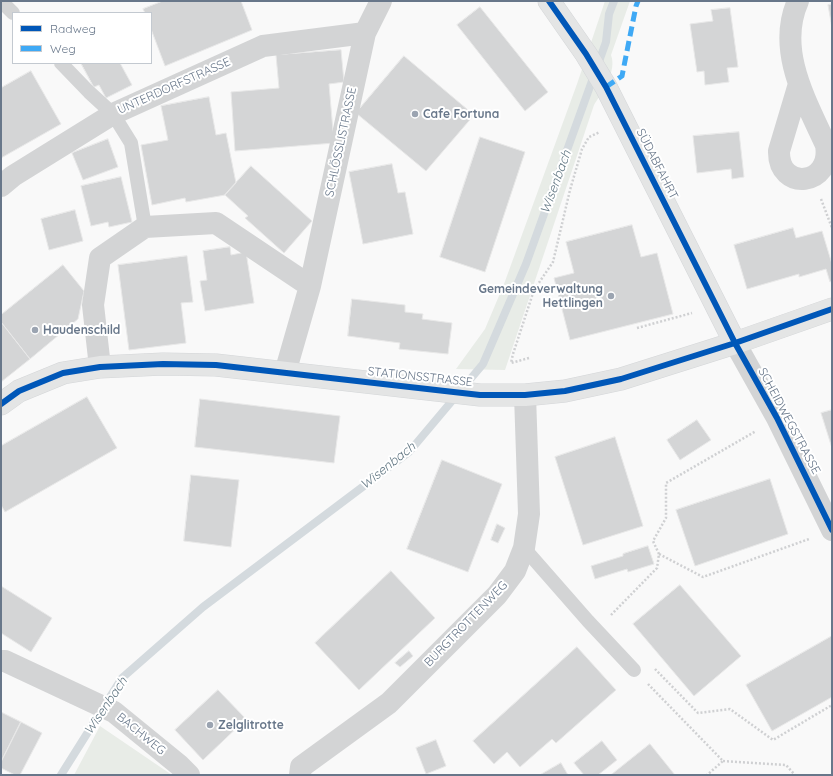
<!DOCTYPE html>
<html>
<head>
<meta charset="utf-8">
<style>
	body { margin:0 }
	#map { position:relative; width:833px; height:776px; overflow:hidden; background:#f9f9f9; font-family:Quicksand,sans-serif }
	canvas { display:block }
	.frame { position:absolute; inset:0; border:2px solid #68778a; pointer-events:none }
	.legend { position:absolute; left:12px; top:12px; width:140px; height:52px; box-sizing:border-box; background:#fff; border:1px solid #c3c9d0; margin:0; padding:5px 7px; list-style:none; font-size:12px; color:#68778a }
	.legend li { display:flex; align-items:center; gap:8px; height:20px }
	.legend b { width:20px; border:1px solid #c3c9d0 }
</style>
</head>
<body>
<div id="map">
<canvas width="833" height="776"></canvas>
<div class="frame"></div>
<ul class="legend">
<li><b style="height:5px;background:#0057b8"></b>Radweg</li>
<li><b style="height:5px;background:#3fa9f5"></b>Weg</li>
</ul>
</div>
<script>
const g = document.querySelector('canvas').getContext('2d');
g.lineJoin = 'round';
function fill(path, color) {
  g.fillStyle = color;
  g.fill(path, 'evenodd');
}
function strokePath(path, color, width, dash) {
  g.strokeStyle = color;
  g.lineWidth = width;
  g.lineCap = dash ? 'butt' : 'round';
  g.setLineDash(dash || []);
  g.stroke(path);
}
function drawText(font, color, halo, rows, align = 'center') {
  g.font = font + ' Quicksand,sans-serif';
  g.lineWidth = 4;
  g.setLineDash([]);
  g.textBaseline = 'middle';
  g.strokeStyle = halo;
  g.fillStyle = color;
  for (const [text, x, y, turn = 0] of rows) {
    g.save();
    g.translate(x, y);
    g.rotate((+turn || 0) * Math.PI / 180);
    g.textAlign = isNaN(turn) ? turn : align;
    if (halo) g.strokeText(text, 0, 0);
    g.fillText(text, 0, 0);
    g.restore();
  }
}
fill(new Path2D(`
	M605,1H630L611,55C617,71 603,91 594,105L505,370L456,369L485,329L504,284L577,84Z
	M100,726L172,775H74Z`), '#e8ece7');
strokePath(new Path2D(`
	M61,775L122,678L203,607L409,452L483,364L526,264L606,42L609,14L614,1`), '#d4dade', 8);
const building = new Path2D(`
	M163,1H241L252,30L165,66L151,29V13H145L143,9Z
	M832,4V28L828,5Z
	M480,7L548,92L525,111L457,25Z
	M730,8L738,67L727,68L729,82L705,85L704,71L697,72L690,24L713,21L711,10Z
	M341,50L344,82L329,84L334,143L235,151L231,92L279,88L276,55Z
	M404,56L474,115L426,171L356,113Z
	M81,63H120L132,85L106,98L99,85L94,87Z
	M31,71L61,124L1,158V88Z
	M209,97L216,135L226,133L236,183L225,195L186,202L185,198L152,205L141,145L168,140L161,106Z
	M739,132L744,177L732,179L731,169L697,173L693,136Z
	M480,137L525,152L485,272L440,257Z
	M108,139L118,167L83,180L72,153Z
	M392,164L398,193L405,192L413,234L363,244L349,172Z
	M251,166L312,221L284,253L245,218L248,216L225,195Z
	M121,177L132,222L109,227L108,222L91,226L81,186Z
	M75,210L83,241L49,250L41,219Z
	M632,225L641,257L657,253L673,314L570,340L554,278L574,273L566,242Z
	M793,228L796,238L822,231L832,264V281L830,282L826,269L799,277V274L747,289L734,245Z
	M230,247L231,255L246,252L254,303L205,311L200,281L207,280L203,251Z
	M187,256L193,302L181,303L186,343L129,350L118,265Z
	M63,265L84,291L78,319L30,359L1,322V315Z
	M352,299L405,305V312L423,314L422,319L452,323L448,354L399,349L400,343L348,336Z
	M1,322L30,359L1,382Z
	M87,397L117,448L5,512L1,505V446Z
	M200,399L340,416L334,463L195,447Z
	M832,410V448L821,413Z
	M697,420L711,440L680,460L667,440Z
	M615,437L643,526L583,545L555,457Z
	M442,460L502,484L468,572L407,549Z
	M191,475L239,480L231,547L184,541Z
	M770,479L788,534L695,566L676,510Z
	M497,524L505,528L498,543L491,540Z
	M648,546L654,564L628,572L627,569L595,579L591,566L623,556V554Z
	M391,571L435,618L359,690L315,643Z
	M680,585L741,656L694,696L633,624Z
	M1,586L52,618L31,652L1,633Z
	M832,636V697L772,731L746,685Z
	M577,647L616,690L556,743L552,739L520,767L507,752L494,764L473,741Z
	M409,651L413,656L400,667L395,663Z
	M218,690L246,719L203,760L175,730Z
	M1,712L21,722L1,762Z
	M21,722L42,733L20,775H15L1,768V762Z
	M436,740L446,766L426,774L416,748Z
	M602,741L617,760L598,775H584L574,763Z
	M650,744L675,775H611Z
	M561,763L568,775H540Z`);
fill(building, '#d4d5d6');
strokePath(building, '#e8e8e8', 1);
const secondary = new Path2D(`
	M549,1L586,54L606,87L735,343
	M1,404L19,391L63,373L100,367L163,364L216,365L480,395H525L565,391L621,379L735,343L832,309`);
strokePath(secondary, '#d4d6d8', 23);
strokePath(new Path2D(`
	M821,199L832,228
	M637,328L692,313
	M529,358L511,363L513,354L534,290L553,262L570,190L582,149L589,137L600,132
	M659,554L653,541L666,518V483L756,431
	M611,615L657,568L659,554L703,577L809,539
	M655,669L698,713L730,709L773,740L832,705
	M648,684L723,761L707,775
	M723,761L786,765L795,775`), '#cfd0d2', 2.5, [2, 2]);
strokePath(new Path2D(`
	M1,1L13,13
	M61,63L89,92L113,114L131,143L145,227
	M524,548L588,621L634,670`), '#d3d4d5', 14);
strokePath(new Path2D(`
	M798,1C776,50 806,101 826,145C833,186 778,192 779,151L799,84
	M1,186L13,176L113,114L263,46L365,33
	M735,343L777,418L832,530
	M100,367L93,305L100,258L145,227L216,223L310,286
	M285,373L310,286L365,33L381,1
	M1,661H5L114,712L179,765L189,775
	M300,775L301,767L389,703L497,595L515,571L524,548L529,514L525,395`), '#d3d4d5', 22);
strokePath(secondary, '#e4e5e5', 22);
strokePath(new Path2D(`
	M606,87L622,76L636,6L638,1`), '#3fa9f5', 5, [10, 5]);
strokePath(new Path2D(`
	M549,1L586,54L606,87L735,343L777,418L832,530
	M1,404L19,391L63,373L100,367L163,364L216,365L480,395H525L565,391L621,379L735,343L832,309`), '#0057b8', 6);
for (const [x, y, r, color] of [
	[415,114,4,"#9ba4b1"],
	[611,296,4,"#9ba4b1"],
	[35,330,4,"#9ba4b1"],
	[210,725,4,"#9ba4b1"]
]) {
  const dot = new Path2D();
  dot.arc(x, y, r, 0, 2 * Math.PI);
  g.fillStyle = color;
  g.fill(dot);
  strokePath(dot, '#fff', 1.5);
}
drawText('12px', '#68778a', '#fff', [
	["UNTERDORFSTRASSE",174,86,-24],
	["SCHLÖSSLISTRASSE",341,142,-78],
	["SÜDABFAHRT",657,164,63],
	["STATIONSSTRASSE",420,377,6],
	["SCHEIDWEGSTRASSE",789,421,62],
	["BURGTROTTENWEG",466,624,-46],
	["BACHWEG",141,734,39]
]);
drawText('bold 12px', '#68778a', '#fff', [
	["Cafe Fortuna",423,114],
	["Gemeindeverwaltung",603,289,"right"],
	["Hettlingen",603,303,"right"],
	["Haudenschild",43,330],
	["Zelglitrotte",218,725]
], 'left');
drawText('italic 13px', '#637884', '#fff', [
	["Wisenbach",556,182,-70],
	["Wisenbach",388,466,-39],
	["Wisenbach",106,706,-56]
]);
</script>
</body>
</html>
